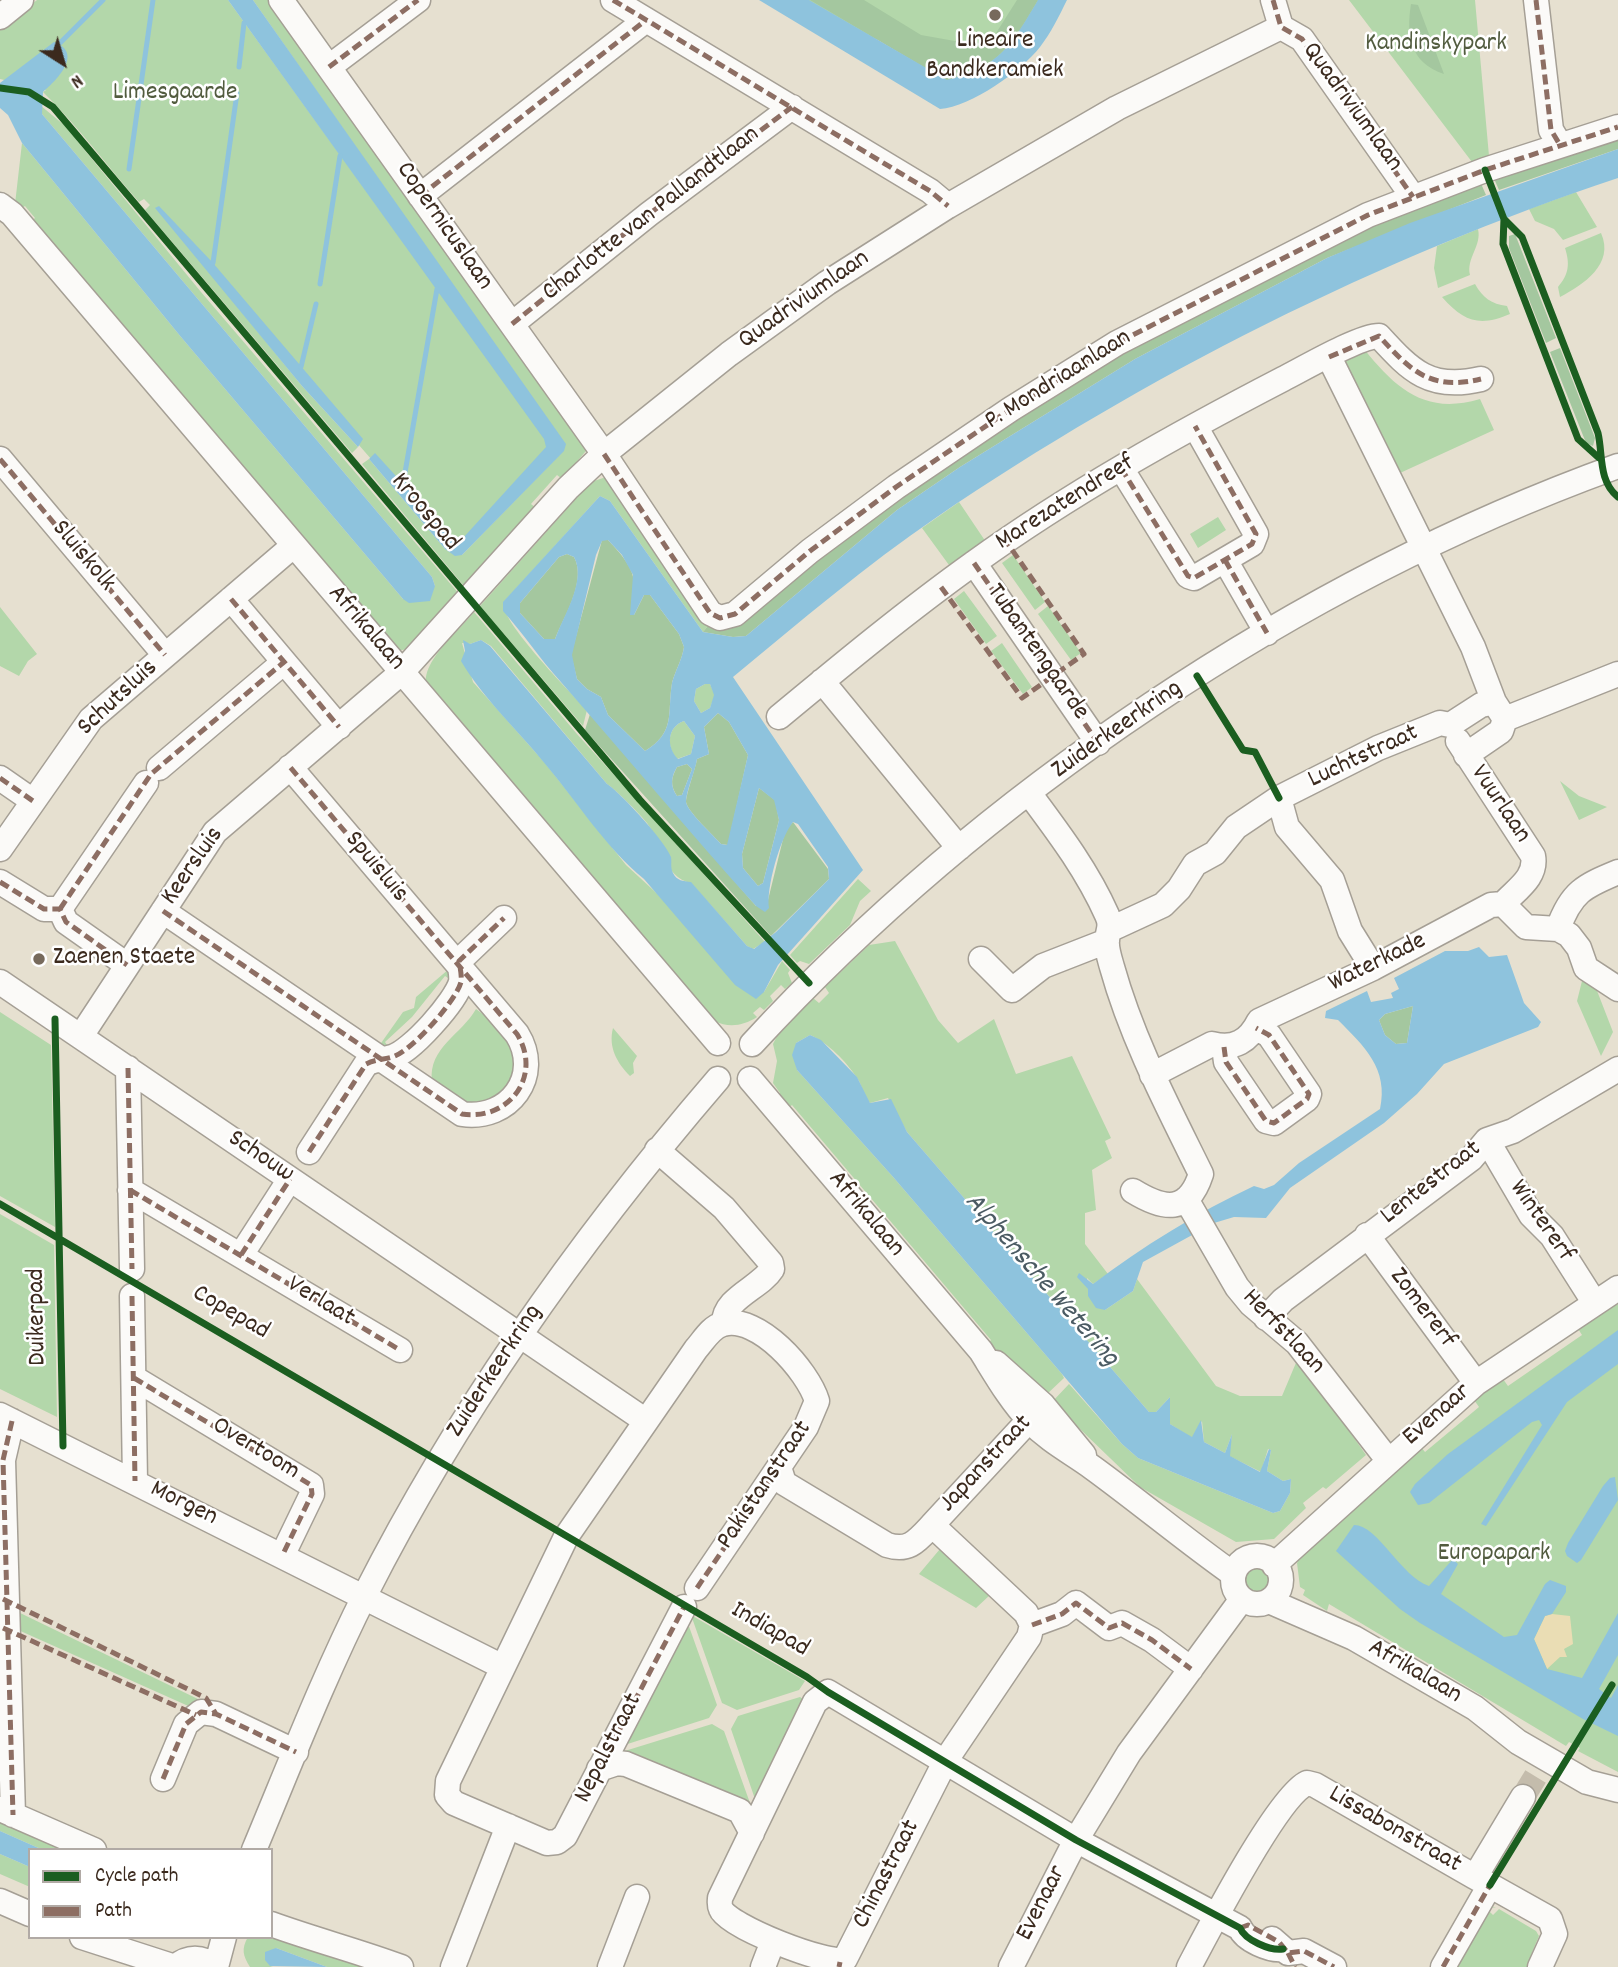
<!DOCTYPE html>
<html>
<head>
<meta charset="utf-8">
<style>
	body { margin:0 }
	#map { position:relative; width:1618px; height:1967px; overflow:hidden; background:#e6e0d0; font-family:Dekko,sans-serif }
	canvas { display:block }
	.legend { position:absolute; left:28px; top:1848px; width:245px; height:91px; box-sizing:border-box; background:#fff; border:2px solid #b1aaa5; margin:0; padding:9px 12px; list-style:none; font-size:21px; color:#3b2a1e }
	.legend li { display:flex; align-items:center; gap:14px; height:35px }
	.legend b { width:35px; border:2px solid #b1aaa5 }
	.north { position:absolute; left:28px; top:28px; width:70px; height:70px; -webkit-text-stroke:5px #fff; paint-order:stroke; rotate:143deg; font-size:19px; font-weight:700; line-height:28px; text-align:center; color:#3b2a1e }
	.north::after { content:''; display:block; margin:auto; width:24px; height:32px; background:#3b2a1e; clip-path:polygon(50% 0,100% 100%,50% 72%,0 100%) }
</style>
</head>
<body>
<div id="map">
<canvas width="1618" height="1967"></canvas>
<ul class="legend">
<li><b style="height:9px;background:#1b5e20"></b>Cycle path</li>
<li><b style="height:9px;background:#8d6e63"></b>Path</li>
</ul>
<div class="north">N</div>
</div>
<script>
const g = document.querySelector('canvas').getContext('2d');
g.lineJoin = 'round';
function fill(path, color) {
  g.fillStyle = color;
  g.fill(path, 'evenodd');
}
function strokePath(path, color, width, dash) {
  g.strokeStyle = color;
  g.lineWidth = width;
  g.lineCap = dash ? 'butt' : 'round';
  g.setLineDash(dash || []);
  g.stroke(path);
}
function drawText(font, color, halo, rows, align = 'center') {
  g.font = font + ' Dekko,sans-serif';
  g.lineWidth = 5;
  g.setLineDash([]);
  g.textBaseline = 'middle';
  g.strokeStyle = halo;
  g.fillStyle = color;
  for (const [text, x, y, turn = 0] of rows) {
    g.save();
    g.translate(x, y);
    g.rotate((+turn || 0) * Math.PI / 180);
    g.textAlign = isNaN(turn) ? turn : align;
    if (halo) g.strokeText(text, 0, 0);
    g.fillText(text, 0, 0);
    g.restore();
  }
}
fill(new Path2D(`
	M37,0H228L417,261L556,445L463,543L448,547L233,301L302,386L358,447L352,453L145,210L150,205L144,199L139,202C107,166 78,126 43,92L46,90L0,79V29Z
	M253,0H274L591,445L562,479L557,475L531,504L536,508L464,586L362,464L369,459L445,549L462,555L563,451L562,443Z
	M775,0H1056L1050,14L979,79Z
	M1349,0H1475L1489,156L1472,162Z
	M40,105L64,125L201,292L460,595L408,649L396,651L36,222L29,223L35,218L25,206L20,209L15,204L22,143L181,337L403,599L435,586L432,577L42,114Z
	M1576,192L1597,227L1563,240L1554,229L1535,221L1529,209Z
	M1478,229C1482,246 1466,258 1470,275L1438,288L1434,268L1437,246Z
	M1601,233C1615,264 1583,285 1560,297L1558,287C1569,274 1570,264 1565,248Z
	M1475,284C1483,298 1491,304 1507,306L1510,314C1480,327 1464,322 1442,297Z
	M1364,349C1397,390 1426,415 1480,399L1494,430L1400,473L1344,359Z
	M606,477L711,622L703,632L610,501L600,496L503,603C503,624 569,691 587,710L583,726L480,606L591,482Z
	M959,502L992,551L957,576L922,528Z
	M1218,517L1226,530L1198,548L1190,534Z
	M1013,555L1045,602L1035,610L1002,563Z
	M964,591L997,636L986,644L954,599Z
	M1048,606L1081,653L1071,660L1038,614Z
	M0,607L37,654L28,661L19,676L0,666Z
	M474,612L577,734L765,942L753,949L747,946L691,883C664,878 662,843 647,823C640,814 616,790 607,784L491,646L481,640L470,644L462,643L473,682L545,763L626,865L764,992L782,961L790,970L788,973L792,983L785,989L781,985L770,996L773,1001L764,1010L760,1007L753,1013L757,1017C743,1026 729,1028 714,1021L564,851L568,847L438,694L431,696C410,669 458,633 474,612Z
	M1002,643L1032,687L1023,694L991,651Z
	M705,684H710L715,695L710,708L701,713L694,701L696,689Z
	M684,721L695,736L691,754L677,759C666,747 667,727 684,721Z
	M1560,781L1579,796L1607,807L1579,820Z
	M858,879L871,891L860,901L850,925L809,964L800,961L797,963L790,955Z
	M895,941L938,1020L958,1043L994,1019L1016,1074L1072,1056L1111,1138L1105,1141L1112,1158L1092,1170L1096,1210L1085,1213V1244L1108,1274L1093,1284L1087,1278L1088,1289L1105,1310L1133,1291L1137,1279L1216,1386L1240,1396H1282L1298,1358L1366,1455L1326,1489L1323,1487L1303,1503L1306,1508L1274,1539L1236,1542L1140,1487L1052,1402L1069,1384L1122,1444L1138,1458L1273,1513L1280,1511L1290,1493L1291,1479L1283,1481L1267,1471L1271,1450L1268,1449L1261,1472L1229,1456L1232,1434L1225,1453L1204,1442L1202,1421L1192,1438L1170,1424V1397L1156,1412H1149L907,1132L888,1098L870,1103C862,1096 863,1086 857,1078C846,1061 828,1043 810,1035L796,1043L797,1070L894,1178L1062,1374L1064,1378L1046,1395L987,1344L991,1340L792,1105L786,1110L775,1097L780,1093L773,1083L777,1061L773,1044L777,1036L813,998L819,1003L829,993L825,987L869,945Z
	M449,969L454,982L445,976L412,1017L385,1042L391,1051L379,1046L403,1012L414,1008L416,997Z
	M1582,981L1594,983L1613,1032L1601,1056L1577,1001Z
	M476,1009L511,1035L519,1065L500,1098L463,1105L432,1081C428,1048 462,1034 476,1009Z
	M0,1012L51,1045L55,1227L0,1196Z
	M613,1028L637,1056L633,1063L634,1073L630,1076C617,1063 608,1047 613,1028Z
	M0,1214L54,1245L57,1417L0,1389Z
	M1614,1299L1618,1305V1772L1578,1751L1580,1748L1569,1742L1566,1746L1329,1604L1327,1611L1303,1595L1305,1590L1300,1587L1297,1563L1303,1552L1417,1442L1425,1452L1479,1407L1472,1397L1500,1375L1508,1386L1582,1335L1575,1324Z
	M940,1549L990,1595L976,1608L919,1574Z
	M1245 1580a12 12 0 1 1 24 0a12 12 0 1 1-24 0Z
	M16,1611L200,1700L206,1704L195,1709L16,1629Z
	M691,1615L805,1681L799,1690L737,1710L722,1703Z
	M686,1618L717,1705L709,1718L615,1748Z
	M800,1697L810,1704L756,1802L731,1729L738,1716Z
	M712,1724L724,1731L750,1803L743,1806L615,1754Z
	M0,1819L70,1850H43L0,1831Z
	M0,1854L30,1867V1887L0,1874Z
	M1490,1905L1496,1908L1491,1907L1489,1911L1493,1915L1499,1909L1536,1931L1539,1936L1531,1955L1535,1957L1530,1967H1448Z
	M271,1933L367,1967H327L276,1948L270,1966L273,1967H250C243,1956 241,1949 248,1937H271Z`), '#b3d7aa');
fill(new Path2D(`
	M810,0H864L921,35L966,43L991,41L1017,0H1038C1011,46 1001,65 947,81Z
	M1411,4L1418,5L1444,74C1410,63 1406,35 1411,4Z
	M1618,133V149L1499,190L1492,174Z
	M1479,179L1486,195L1327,258L1135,359L960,467L897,510L746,636L733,637L703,632L711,622L1088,368L1324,246Z
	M1515,234L1556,338L1546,343L1509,248V236Z
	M1560,348L1595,438L1593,446L1586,443L1550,352Z
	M602,540H608C620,553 635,568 634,586C633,599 629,602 634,615L644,595H650L679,634L684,647C682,660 675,671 672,683C667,714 676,732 645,751L608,715L601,697L587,689L577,679L571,655Z
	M567,554L574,557C586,579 567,612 557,634L555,639H544L520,613V603L559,557Z
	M718,713L729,722L748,755L728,845L721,844C714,836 687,811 686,802C686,794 695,770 697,759L709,754L704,727Z
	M590,714L756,906L768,900L785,831L793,822L828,869L829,879L771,936L585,730Z
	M687,764L692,769L682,795L677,796C670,785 671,778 677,767Z
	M759,788L775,800L779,820L763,883L758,886L743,868L742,854Z
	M1413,1006L1407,1043L1396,1044L1385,1035L1379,1020L1385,1014Z`), '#a4c79f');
fill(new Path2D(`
	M1552,1614L1570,1616L1573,1644L1564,1649L1567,1657H1560L1547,1669L1534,1639L1545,1616Z`), '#eaddb4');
fill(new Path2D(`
	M228,0H253L566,444L564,451L462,555L455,556L445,549L369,459L375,453L455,541L463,538L546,447L544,439Z
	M759,0H809L947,80C1001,66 1011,45 1038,0H1067C1059,16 1051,33 1040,47C1021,71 971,107 940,109Z
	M54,42C84,53 57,80 43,92L42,114L432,577L435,586L430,601L409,603L403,599L181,337L22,143L8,115L0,108V83Z
	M1618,149V178C1380,257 1144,376 937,517C866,565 800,622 733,677L863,870L778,965L764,992L756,999L735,985L644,879C606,848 578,803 546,765C518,730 484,700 461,661L465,651L463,640L470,644L481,640L490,646L607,784C620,792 666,842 671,857C672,862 670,868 673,873C677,881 683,881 691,882L747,946L754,949L776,932L829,879L828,867L798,824L793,822C780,838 766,888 769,908L765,912L756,906C689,832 626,756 560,681C540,659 523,633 503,611V602L600,496L610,501L703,632L733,637L746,636L897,510L960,467L1135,359L1327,258L1410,223ZM608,540L622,555L633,575L630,615H634L644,595H650L679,634L684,647C682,660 675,671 672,683C667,714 676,732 645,751L608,715L601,697L587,689L577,679L572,655L596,555L602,541ZM567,554L574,557C586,579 566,612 557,634L555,639H544L520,613V603L559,557ZM705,684H710L714,695L710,708L701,713L694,701L696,689ZM718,713L729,722L748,755L727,845L721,844C714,836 687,811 686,802C686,791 695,772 697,759L709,754L704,727ZM684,721L695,736L691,754L678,759C666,747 667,727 684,721ZM687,764L692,769L682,795L677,796C670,786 671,777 677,767ZM759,788L774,800L779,820L763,883L758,886L743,868L742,854Z
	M159,206L213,263L363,439L358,447L302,386L155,208Z
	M1479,947L1489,957L1507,955L1524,1003L1541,1022L1538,1027L1444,1064L1417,1094L1384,1123L1290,1188L1266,1218L1234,1217L1214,1223L1143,1262L1133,1291L1105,1310L1096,1308L1088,1296V1289L1077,1277L1079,1273L1093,1284C1142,1247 1198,1212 1254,1186L1264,1189L1274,1185L1299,1163L1380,1109C1389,1069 1364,1046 1338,1020L1325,1018L1326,1011L1367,991L1371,1002L1393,998L1391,993L1399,989L1394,978L1445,951H1468ZM1413,1006L1407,1043L1396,1044L1385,1035L1379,1020L1385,1014Z
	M810,1035L821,1040L857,1077L870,1103L891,1099L907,1132L1149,1412H1156L1170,1397V1424L1192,1437L1201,1420L1204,1442L1225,1453L1232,1434L1230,1456L1260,1472L1269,1449L1271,1450L1267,1471L1283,1481L1291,1479L1290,1493L1280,1511L1273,1513L1138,1458L1122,1444L894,1178L797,1070L792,1055L796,1043Z
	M1618,1330V1364L1567,1402L1486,1526L1481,1524L1542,1425L1539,1420L1532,1422L1429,1503L1418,1505L1410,1492L1415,1484L1448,1454Z
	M1615,1477L1618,1500L1581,1560L1577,1563L1567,1556L1565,1551L1568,1543L1603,1486L1610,1478Z
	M1354,1525C1378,1525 1401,1577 1429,1586L1453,1559L1458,1564L1441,1594L1504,1637L1517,1635L1545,1584L1550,1580L1566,1586V1592L1552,1614L1545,1616L1534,1639L1547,1669L1582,1678L1618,1613V1655L1599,1689L1611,1698L1618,1685V1736L1583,1719L1420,1623L1400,1609L1336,1551Z
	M0,1831L43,1850H30V1867L0,1854Z
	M276,1948L327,1967L270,1966L265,1960V1952Z`), '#8ec3dd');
strokePath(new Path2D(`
	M56,47L103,0
	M239,67L244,23
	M129,169L153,0
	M213,263L237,93
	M320,284L340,156
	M301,367L316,304
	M403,484L437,289`), '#8ec3dd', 5);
strokePath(new Path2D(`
	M1523,1797L1539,1771`), '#c4bcac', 24, [24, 12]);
const minor = new Path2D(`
	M281,0L604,454L710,613L720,618L735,614L810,551L896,487L1011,409L1117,343L1368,215L1485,170L1618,127
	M613,0L930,191L948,206
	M1273,0L1281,27L1302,39L1413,197
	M1536,0L1551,130L1560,145
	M0,17L21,0
	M329,67L418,0
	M420,196L646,20
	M0,205L12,214L718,1043
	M512,324L649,214L792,107
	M1329,357L1473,647L1494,702L1505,719L1501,731L1466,755
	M0,459L165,655
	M1121,468L1188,576L1194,578L1252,544L1256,534L1195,426
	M1225,560L1267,633
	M974,563L1098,743
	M231,599L339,727
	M822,681L959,848
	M779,717C843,664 907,611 974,563C1071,493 1177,434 1283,379C1303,369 1359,336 1379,336C1411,371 1430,391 1481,379
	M1505,719L1618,674
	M1458,741L1533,856C1537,877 1517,889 1503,904L1526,927L1558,929L1569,935L1579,948L1586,968L1618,989
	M159,768L284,662
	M0,778L33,801
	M1029,793C1058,832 1087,870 1107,915C1112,926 1108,930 1107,940C1106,948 1110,960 1112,967C1132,1039 1168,1107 1201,1174C1188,1214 1164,1210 1133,1191
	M1279,798L1287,827L1332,880L1350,931L1373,968
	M0,849L91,719L293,546
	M0,882L44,909H60L66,922L127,965
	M60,909L146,783
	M163,911L462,1114C509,1121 543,1076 517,1034L290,767
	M1111,929L1163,905L1179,889L1195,864L1215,853L1236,827L1279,798L1378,748L1440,723L1450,725L1481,705L1494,702
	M1558,929C1571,892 1584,886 1618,872
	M981,959L1012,990L1043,966L1107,941
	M0,982L646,1421
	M81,1036L215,832L402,672L568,488L604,454L729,354L827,283L948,206L1117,108L1281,27
	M752,1044C982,794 1297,582 1618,466
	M1224,1047L1226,1062L1266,1121L1274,1123L1307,1099L1309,1094L1269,1035L1256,1028
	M128,1068L132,1269
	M1152,1075L1212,1044C1234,1050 1249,1041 1259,1021L1373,968L1491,905L1503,904
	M750,1079L981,1351C996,1375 1010,1400 1030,1421C1049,1441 1071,1452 1093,1468C1141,1503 1185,1540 1233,1574
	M1487,1140L1531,1215L1552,1236L1594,1302
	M657,1150L724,1208L771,1263L772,1269C760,1288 724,1298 724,1323
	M309,1152L366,1064C376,1059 382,1060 392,1057C411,1052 456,1001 461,982C462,976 460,967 459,961L504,918
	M130,1190L400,1350
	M1186,1199L1237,1287L1251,1304L1297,1343L1388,1460
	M1367,1235L1476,1383
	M241,1255L290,1179
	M132,1296L135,1481
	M1266,1318L1283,1300L1471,1159L1487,1140L1513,1131L1618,1069
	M996,1363L1043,1405L1084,1455
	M134,1378L311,1485L312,1494L283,1554
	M1043,1405L932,1525L1026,1613L1032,1625L1029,1637L946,1760L845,1959C831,1967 727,1926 721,1909C719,1905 720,1901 720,1898L815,1702L828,1692L1076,1840L1240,1928C1245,1940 1270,1951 1283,1949
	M0,1415L503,1667
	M12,1421L3,1460L13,1815
	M779,1467L784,1483L887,1545C909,1552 917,1541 932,1525
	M1233 1580a24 24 0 1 1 48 0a24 24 0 1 1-48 0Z
	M1274,1565L1476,1383L1618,1288
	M1269,1601L1354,1638L1475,1708L1518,1742L1587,1782L1618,1790
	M684,1607L565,1836L557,1842L547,1843L454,1803L447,1795L448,1781L566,1537L696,1349C704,1340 711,1327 723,1324C758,1314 808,1371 817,1401L806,1427L697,1588
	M1032,1625L1062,1614L1076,1603L1109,1628L1122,1623L1152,1640L1191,1669
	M599,1769L617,1763L626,1764L740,1811L752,1833
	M163,1779L186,1724L201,1712L216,1714L296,1752
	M1523,1797L1475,1877L1550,1919L1555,1934L1540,1967
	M0,1809L94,1850
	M254,1850C290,1764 324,1676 366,1593C461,1406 582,1237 718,1079
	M0,1901L30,1914
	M271,1924C315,1940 358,1951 401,1967
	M82,1937L175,1967
	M1272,1939L1288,1953L1304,1951L1334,1967
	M175,1967C188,1956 202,1956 215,1967
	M216,1967L224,1937
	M453,1967L508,1826
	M610,1967L637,1897
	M763,1967L773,1941
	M1011,1967L1076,1840L1129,1753L1242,1599
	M1189,1967C1207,1933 1278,1796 1307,1783L1315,1785L1475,1877
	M1443,1967L1490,1885`);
strokePath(minor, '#a59f95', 27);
strokePath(minor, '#fbfaf8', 24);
strokePath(new Path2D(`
	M613,0L930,191L948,206
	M1273,0L1281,27L1302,39L1413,197
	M1536,0L1551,130L1560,145
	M329,67L418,0
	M420,196L646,20
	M512,324L649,214L792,107
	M1329,357L1379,336C1411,371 1430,391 1481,379
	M604,454L710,613L720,618L735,614L810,551L896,487L1011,409L1117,343L1368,215L1485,170L1618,127
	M0,459L165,655
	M1121,468L1188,576L1194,578L1252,544L1256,534L1195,426
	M1225,560L1267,633
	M974,563L1098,743
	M941,587L1022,698L1084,654L1006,541
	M231,599L339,727
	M0,778L33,801
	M0,882L44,909H60L66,922L127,965
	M60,909L151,774L284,662
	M163,911L462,1114C509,1121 543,1076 517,1034L290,767
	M1224,1047L1226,1062L1266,1121L1274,1123L1307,1099L1309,1094L1269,1035L1256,1028
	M128,1068L132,1269
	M309,1152L366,1064C376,1059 382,1060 392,1057C411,1052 456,1001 461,982C462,976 460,967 459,961L504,918
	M130,1190L400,1350
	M241,1255L290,1179
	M132,1296L135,1481
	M134,1378L311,1485L312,1494L283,1554
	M12,1421L3,1460L13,1815
	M697,1588L779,1467
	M3,1599L206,1698L216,1714
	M1032,1625L1062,1614L1076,1603L1109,1628L1122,1623L1152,1640L1191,1669
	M3,1628L196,1715
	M599,1769L684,1607
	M163,1779L186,1724L201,1712L216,1714L296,1752
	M1240,1928L1248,1925L1279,1942L1288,1953L1304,1951L1334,1967
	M1288,1953L1295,1967
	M839,1967L840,1962
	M1443,1967L1490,1885`), '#8d6e63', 5, [10, 5]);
strokePath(new Path2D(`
	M0,88L29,92L53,107L640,800L809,983
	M1485,170L1504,219L1522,237L1598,433C1603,454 1598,481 1618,497
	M1504,219L1503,244L1578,439L1599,458
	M1197,676L1243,750L1255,752L1279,798
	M55,1019L63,1446
	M0,1204L807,1677L828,1692L1076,1840L1240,1928C1245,1940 1270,1951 1283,1949
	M1490,1885L1612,1685`), '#1b5e20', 7);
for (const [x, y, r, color] of [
	[995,15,7,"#776a5c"],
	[39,959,7,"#776a5c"]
]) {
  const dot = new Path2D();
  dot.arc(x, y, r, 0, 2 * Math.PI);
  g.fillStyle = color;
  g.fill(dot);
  strokePath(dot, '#fff', 2.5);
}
drawText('26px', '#3b2a1e', '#fff', [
	["Lineaire",995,42],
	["Bandkeramiek",995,72],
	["Zaenen Staete",53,959,"left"]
]);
drawText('26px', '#525c3f', '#fff', [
	["Kandinskypark",1436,45],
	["Limesgaarde",175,94],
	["Europapark",1494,1555]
]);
drawText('26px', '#3b2a1e', '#fff', [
	["Quadriviumlaan",1351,108,54],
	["Charlotte van Pallandtlaan",652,215,-38],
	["Copernicuslaan",443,227,55],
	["Quadriviumlaan",805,301,-35],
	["P. Mondriaanlaan",1059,381,-32],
	["Marezatendreef",1066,504,-32],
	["Kroospad",424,513,50],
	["Sluiskolk",82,557,50],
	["Afrikalaan",365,629,49],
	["Tubantengaarde",1036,653,55],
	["Schutsluis",119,699,-43],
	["Zuiderkeerkring",1118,731,-35],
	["Luchtstraat",1364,758,-25],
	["Vuurlaan",1499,805,56],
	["Keersluis",194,867,-55],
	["Spuisluis",375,868,50],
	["Waterkade",1378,964,-26],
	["Schouw",260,1158,34],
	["Lentestraat",1432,1184,-38],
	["Afrikalaan",865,1215,50],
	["Wintererf",1540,1222,55],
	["Verlaat",320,1303,31],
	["Zomererf",1421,1309,53],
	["Copepad",230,1314,30],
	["Duikerpad",39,1317,-91],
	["Herfstlaan",1282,1333,46],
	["Zuiderkeerkring",496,1372,-57],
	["Evenaar",1438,1416,-41],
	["Overtoom",255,1450,31],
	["Japanstraat",987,1465,-47],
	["Pakistanstraat",766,1486,-56],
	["Morgen",183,1505,26],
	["Indiapad",769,1631,30],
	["Afrikalaan",1414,1673,30],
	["Nepalstraat",610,1749,-63],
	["Lissabonstraat",1394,1831,30],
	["Chinastraat",888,1875,-63],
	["Evenaar",1043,1904,-63]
]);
drawText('italic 28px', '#4b5b63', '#fff', [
	["Alphensche Wetering",1040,1281,49]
]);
</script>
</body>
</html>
